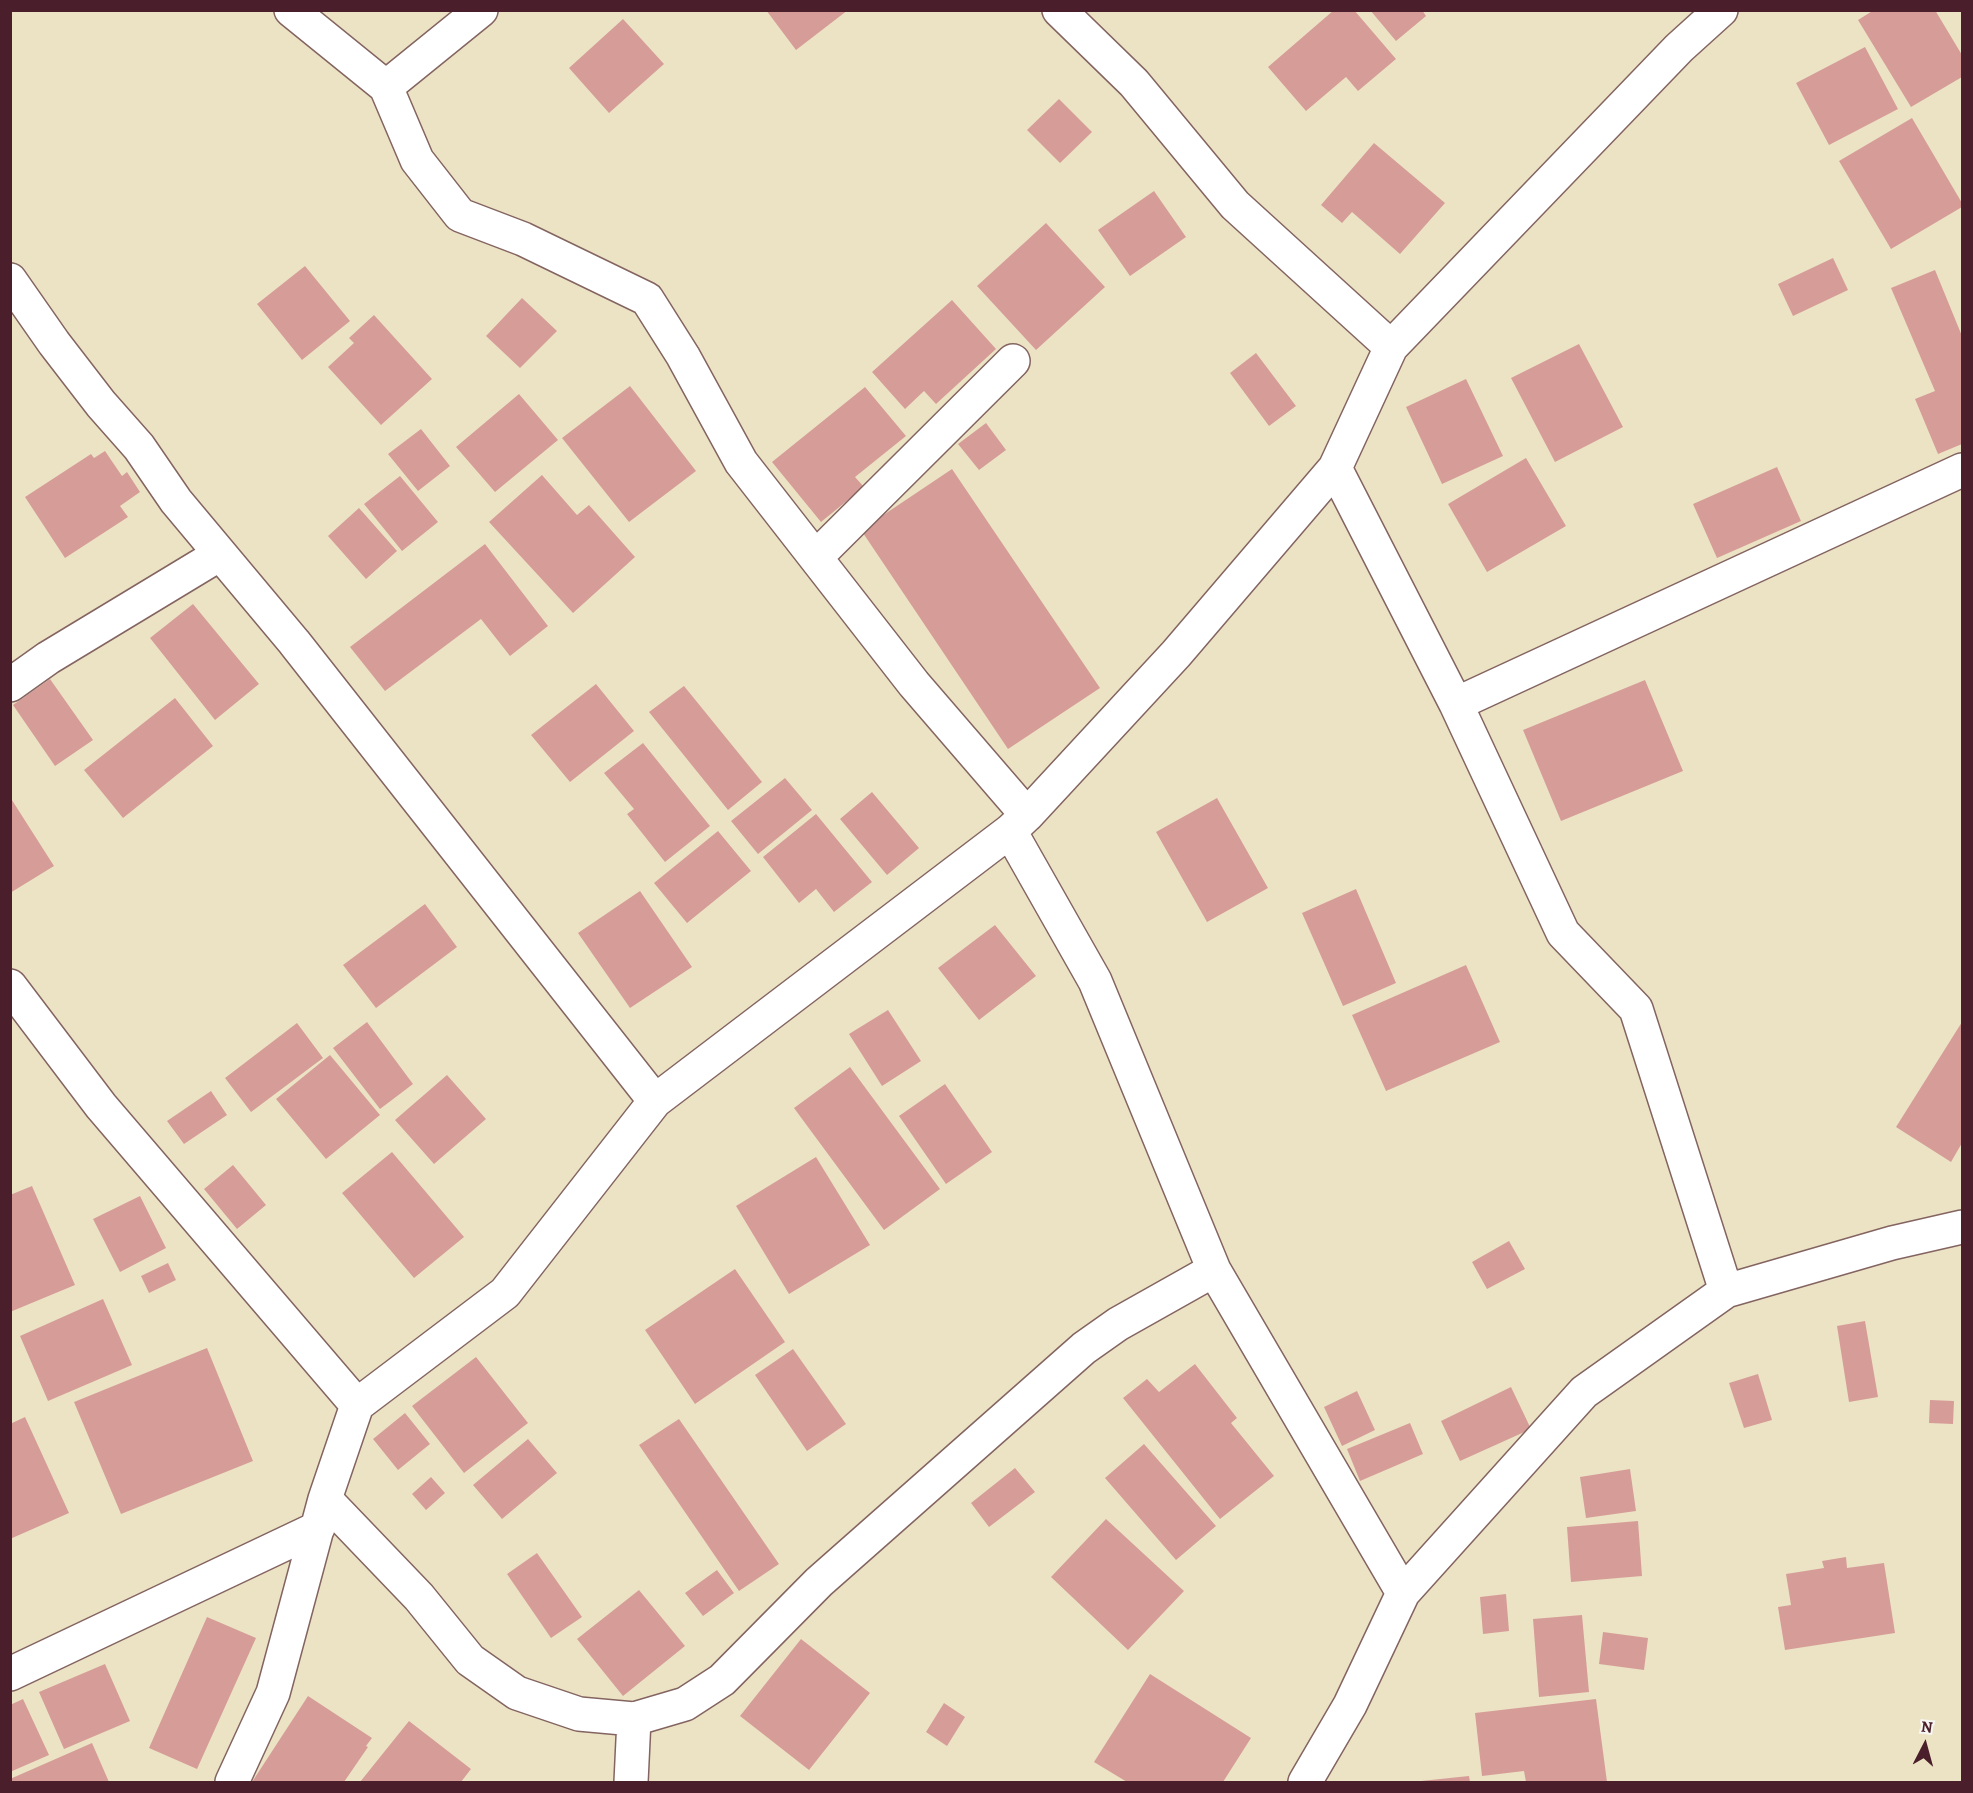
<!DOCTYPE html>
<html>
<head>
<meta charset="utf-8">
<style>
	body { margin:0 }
	#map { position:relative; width:1973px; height:1793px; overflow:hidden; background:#ece3c5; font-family:Alegreya,serif }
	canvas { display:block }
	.frame { position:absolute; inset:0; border:12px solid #4a1f2b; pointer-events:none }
	.north { position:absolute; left:1895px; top:1715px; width:60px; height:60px; -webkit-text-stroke:4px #f6f6f2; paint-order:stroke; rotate:6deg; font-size:16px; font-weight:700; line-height:24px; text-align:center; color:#4a1f2b }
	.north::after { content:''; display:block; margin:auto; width:21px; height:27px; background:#4a1f2b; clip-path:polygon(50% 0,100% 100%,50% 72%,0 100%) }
</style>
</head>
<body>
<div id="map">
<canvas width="1973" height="1793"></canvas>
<div class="frame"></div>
<div class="north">N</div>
</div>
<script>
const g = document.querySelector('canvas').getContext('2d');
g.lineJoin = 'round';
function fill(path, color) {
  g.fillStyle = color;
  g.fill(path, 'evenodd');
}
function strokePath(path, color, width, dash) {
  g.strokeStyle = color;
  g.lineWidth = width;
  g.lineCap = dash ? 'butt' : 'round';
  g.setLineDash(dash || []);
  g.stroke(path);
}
fill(new Path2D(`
	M766,10H848L796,50Z
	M1334,10H1354L1396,59L1358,91L1346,77L1306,111L1268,67Z
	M1370,10H1422L1426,16L1396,41Z
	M1874,10H1935L1962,55V77L1911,107L1858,20Z
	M623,19L664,64L609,113L569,68Z
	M1865,47L1898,109L1829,145L1796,83Z
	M1059,99L1092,132L1060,163L1027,130Z
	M1912,118L1962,203V207L1891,249L1839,161Z
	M1374,143L1445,203L1400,254L1352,212L1342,223L1321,205Z
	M1154,191L1186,237L1130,276L1098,230Z
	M1046,223L1105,287L1036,350L977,286Z
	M1833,258L1848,290L1793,316L1778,284Z
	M305,266L350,321L302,360L257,304Z
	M1935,270L1962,336V444L1938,454L1915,399L1935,391L1891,288Z
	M522,298L557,331L520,368L486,336Z
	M952,300L996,349L936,404L924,391L905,409L872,372Z
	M374,315L432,379L381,425L328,367L354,343L349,338Z
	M1579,344L1623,427L1555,462L1511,378Z
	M1256,353L1296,406L1269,426L1230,373Z
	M1466,379L1503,456L1442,484L1406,407Z
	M630,386L696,471L629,522L562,438Z
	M865,387L906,436L855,477L864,487L821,522L772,462Z
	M519,394L558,440L495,492L456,447Z
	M986,423L1006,450L979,470L958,444Z
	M421,429L450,466L418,491L388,454Z
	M105,451L122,476L127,472L140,492L120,506L128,517L65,558L25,497L91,454L94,458Z
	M1526,458L1566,526L1487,572L1448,504Z
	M1777,467L1801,521L1717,558L1693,504Z
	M952,469L1100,688L1008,749L861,530Z
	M542,475L577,515L589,505L635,557L573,613L489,522Z
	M400,476L438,522L402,551L364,504Z
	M359,508L397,551L366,579L328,536Z
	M485,544L548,626L510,656L481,619L385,691L350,647Z
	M193,604L259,684L215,720L150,638Z
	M50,679L93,740L55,766L13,705Z
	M1645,680L1683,771L1561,821L1523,730Z
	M596,684L634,731L570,782L531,735Z
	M684,686L762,782L728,810L649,712Z
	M175,698L213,746L123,818L84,770Z
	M643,743L710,826L665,862L627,814L634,809L604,773Z
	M785,778L812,810L758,854L731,821Z
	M872,792L919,848L887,875L840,819Z
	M10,797L54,866L10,893Z
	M1217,798L1268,888L1207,922L1156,832Z
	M816,814L872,882L834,912L816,889L799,903L763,857Z
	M718,831L751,871L687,923L654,883Z
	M1356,889L1396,983L1343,1006L1302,913Z
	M640,891L692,967L630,1008L578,933Z
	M425,904L457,947L376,1008L343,965Z
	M995,925L1036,976L979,1020L938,968Z
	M1466,965L1500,1042L1386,1091L1352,1015Z
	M888,1010L921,1061L882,1086L849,1034Z
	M367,1022L413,1084L380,1109L333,1048Z
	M1962,1022V1143L1951,1162L1896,1127Z
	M297,1023L323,1058L251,1112L225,1078Z
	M330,1055L380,1115L326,1159L276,1099Z
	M850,1067L940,1189L884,1230L794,1108Z
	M447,1075L486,1119L434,1164L395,1120Z
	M945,1084L992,1152L946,1184L899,1116Z
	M211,1091L227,1115L184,1144L167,1121Z
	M392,1152L464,1237L414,1278L342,1193Z
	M816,1157L870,1245L789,1294L736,1206Z
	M233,1165L266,1205L237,1229L204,1189Z
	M32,1186L75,1285L10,1312V1195Z
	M140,1196L166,1248L120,1272L93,1219Z
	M1509,1241L1525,1269L1487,1289L1472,1262Z
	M168,1263L176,1280L149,1293L141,1276Z
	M735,1269L785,1342L695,1404L645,1330Z
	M103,1299L132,1365L48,1401L20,1336Z
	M1865,1321L1878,1397L1849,1402L1837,1326Z
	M207,1348L253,1461L121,1514L74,1402Z
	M793,1349L846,1424L807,1451L755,1375Z
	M476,1357L528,1423L464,1473L412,1406Z
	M1195,1364L1237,1418L1231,1423L1274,1476L1220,1519L1123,1398L1147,1379L1159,1392Z
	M1758,1374L1772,1420L1744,1428L1729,1383Z
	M1511,1387L1531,1429L1460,1461L1441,1421Z
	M1357,1391L1375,1430L1342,1446L1324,1407Z
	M1930,1400L1954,1401L1953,1424L1929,1423Z
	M405,1413L430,1444L398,1470L373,1439Z
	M25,1417L69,1513L10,1539V1424Z
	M679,1419L779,1564L739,1591L639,1445Z
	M1410,1423L1423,1454L1360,1481L1347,1449Z
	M528,1439L557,1473L502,1519L473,1485Z
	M1144,1444L1216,1526L1176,1560L1105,1478Z
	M1015,1468L1035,1492L989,1527L971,1503Z
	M1630,1469L1636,1511L1586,1518L1580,1477Z
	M431,1477L445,1493L426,1510L412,1494Z
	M1106,1519L1184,1591L1128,1650L1051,1577Z
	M1638,1521L1642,1576L1571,1582L1567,1527Z
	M537,1553L582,1617L551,1638L507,1574Z
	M1846,1557L1847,1568L1884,1563L1895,1633L1785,1650L1778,1607L1791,1605L1786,1574L1824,1568L1822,1561Z
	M717,1570L734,1593L703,1616L685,1593Z
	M639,1590L685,1646L623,1696L577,1639Z
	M1506,1594L1509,1631L1483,1634L1480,1597Z
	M1582,1615L1589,1692L1539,1697L1533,1619Z
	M207,1617L256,1638L197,1769L149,1748Z
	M1603,1632L1648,1638L1644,1670L1599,1664Z
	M801,1639L870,1693L809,1770L740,1716Z
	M105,1664L130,1721L64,1749L39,1692Z
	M1150,1674L1251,1738L1223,1782H1127L1094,1762Z
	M308,1696L372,1738L366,1746L368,1747L344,1782H252Z
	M23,1699L49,1755L10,1772V1705Z
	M1596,1699L1607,1782H1526L1524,1771L1482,1776L1475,1713Z
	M944,1703L965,1717L947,1746L926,1732Z
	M409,1721L471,1769L461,1782H360Z
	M92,1743L109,1782H10V1779Z
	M1469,1776L1470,1782H1421V1781Z`), '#d69d98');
const minor = new Path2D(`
	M291,10L386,87L417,160L460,215L523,239L647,299L683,356L741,462L914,684L1027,815
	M1059,10L1134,83L1235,205L1391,347
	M386,87L481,10
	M10,280L54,343L101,404L139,447L176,501L294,642L655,1101
	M1335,468L1456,704L1563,933L1636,1009L1726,1291
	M816,557L1013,361
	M10,685L48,658L220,554
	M1456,704L1962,470
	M1010,831L1095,981L1214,1270L1403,1593
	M10,986L101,1106L357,1405
	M325,1499L419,1597L470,1660L517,1693L579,1714L634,1719L685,1704L722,1680L819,1582L1084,1348L1118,1324L1214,1270
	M10,1674L318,1528
	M232,1782L273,1693L325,1499L357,1405L505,1293L655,1101L1010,831L1027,815L1176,654L1335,468L1391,347L1679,48L1721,10
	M631,1782L634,1719
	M1305,1782L1350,1705L1403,1593L1584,1392L1726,1291L1892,1243L1962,1227`);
strokePath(minor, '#836461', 36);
strokePath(minor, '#fff', 33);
</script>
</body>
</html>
